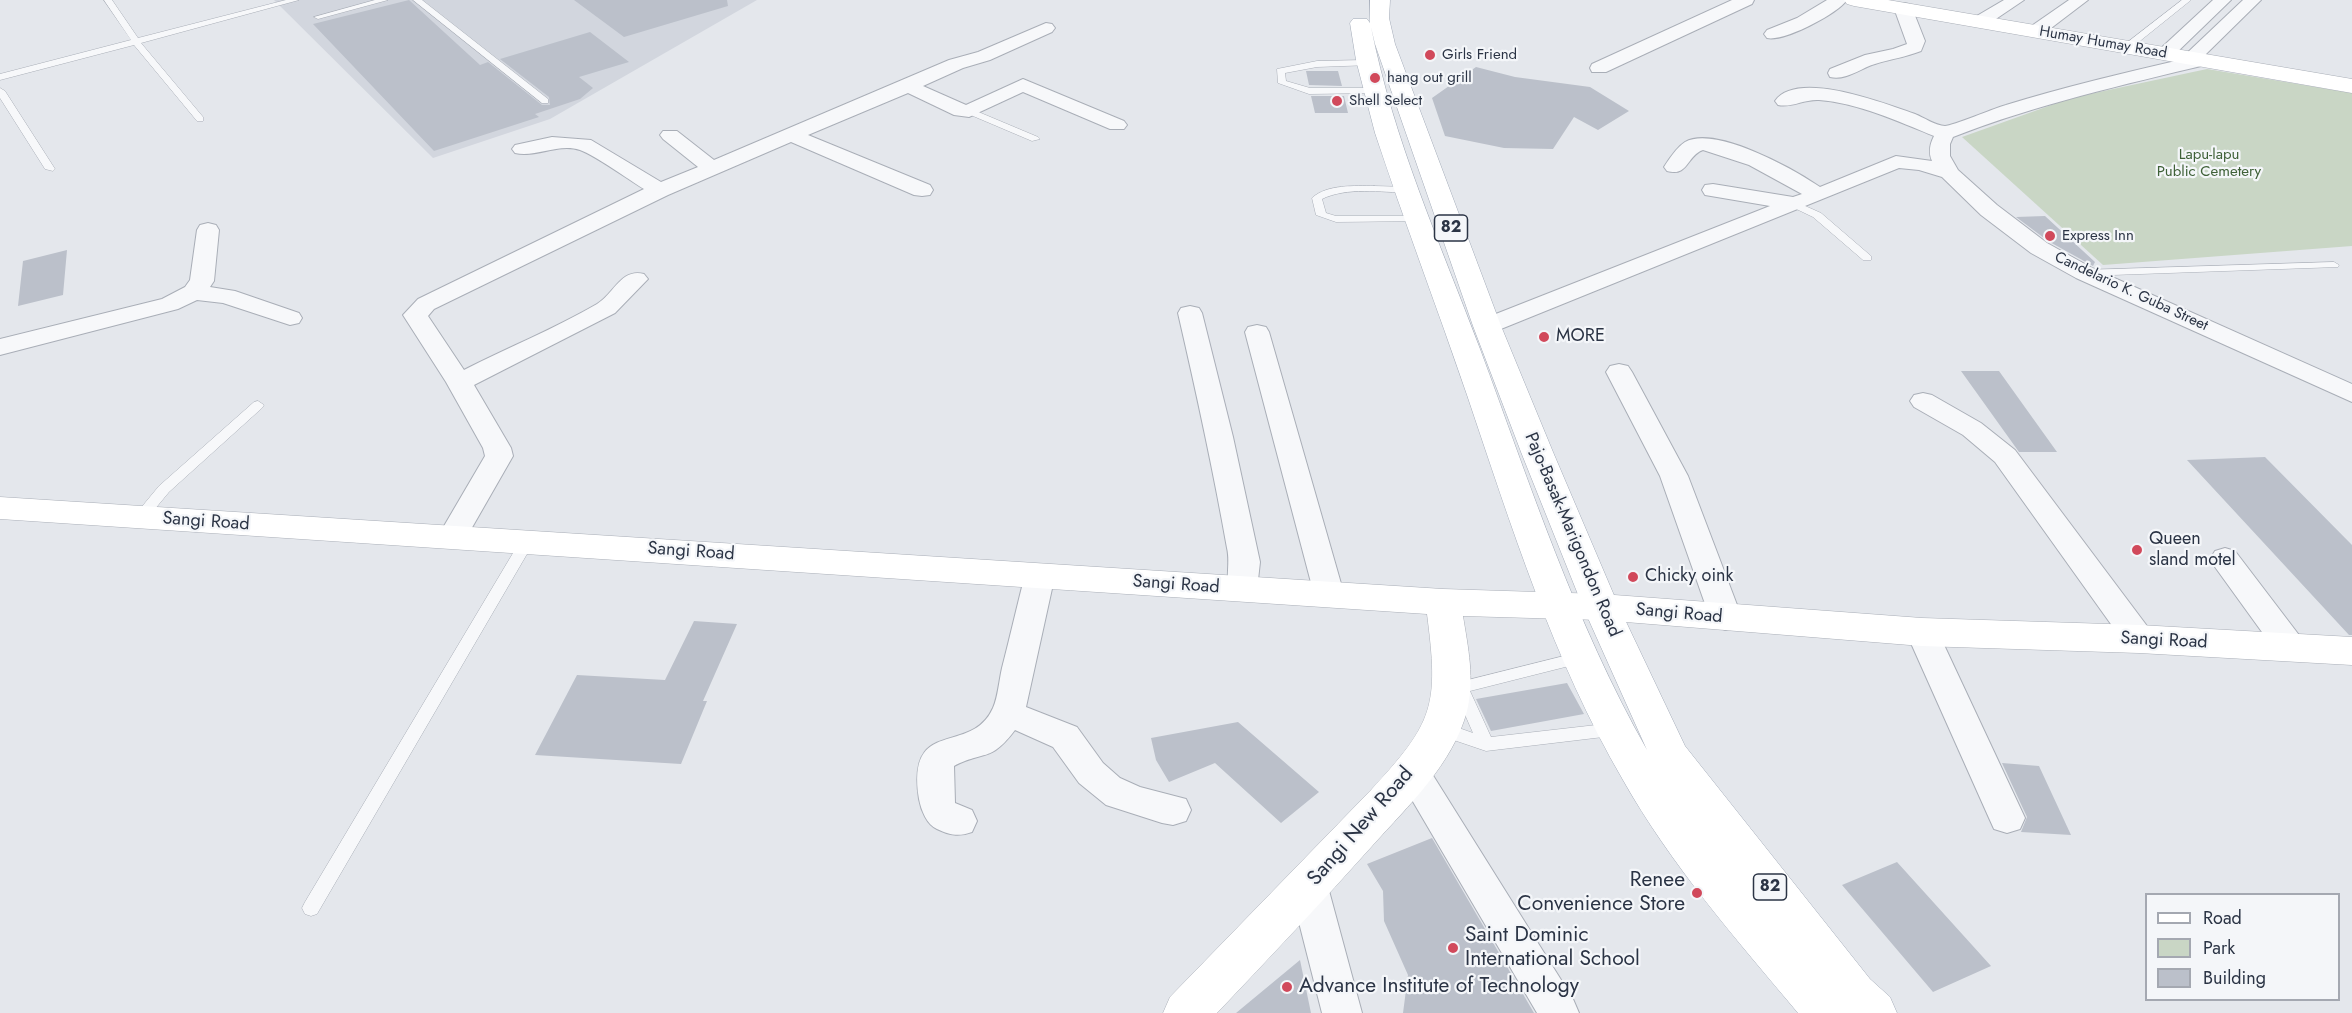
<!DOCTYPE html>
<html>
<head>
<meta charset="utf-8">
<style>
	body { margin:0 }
	#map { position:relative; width:2352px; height:1013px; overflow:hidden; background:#e4e7ec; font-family:Jost,sans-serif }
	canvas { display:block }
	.legend { position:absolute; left:2145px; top:893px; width:195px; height:108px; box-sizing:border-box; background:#f4f6f9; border:2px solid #a4a8b1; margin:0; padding:8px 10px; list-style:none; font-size:18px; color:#2b3445 }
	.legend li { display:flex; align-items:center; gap:12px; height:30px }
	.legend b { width:30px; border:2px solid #a4a8b1 }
</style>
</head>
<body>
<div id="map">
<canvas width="2352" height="1013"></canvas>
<ul class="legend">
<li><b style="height:8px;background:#fff"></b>Road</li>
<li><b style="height:16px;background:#c9d6c5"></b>Park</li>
<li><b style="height:16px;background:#bbc0ca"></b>Building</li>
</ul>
</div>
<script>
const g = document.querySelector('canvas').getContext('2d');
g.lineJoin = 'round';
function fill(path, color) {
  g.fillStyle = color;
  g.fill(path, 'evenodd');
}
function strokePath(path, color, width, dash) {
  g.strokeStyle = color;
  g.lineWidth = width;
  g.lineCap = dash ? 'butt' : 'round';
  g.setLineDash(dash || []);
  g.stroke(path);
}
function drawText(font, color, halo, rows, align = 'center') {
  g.font = font + ' Jost,sans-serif';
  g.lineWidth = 4.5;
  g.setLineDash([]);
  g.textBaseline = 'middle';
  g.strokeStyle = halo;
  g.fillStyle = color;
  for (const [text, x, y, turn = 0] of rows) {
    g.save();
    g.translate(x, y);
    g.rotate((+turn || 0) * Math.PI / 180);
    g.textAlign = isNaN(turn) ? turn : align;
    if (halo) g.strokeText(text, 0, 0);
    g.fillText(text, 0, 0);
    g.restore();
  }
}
fill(new Path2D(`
	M274,0H757L550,119L433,158Z`), '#d2d6de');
fill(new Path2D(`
	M2207,69L2352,93V246L2103,265L1962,137L2071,98Z`), '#c9d6c5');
fill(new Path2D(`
	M409,0L480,65L488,62L542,105H550L549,97L500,59L590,32L629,62L579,77L593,88L580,99L535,114L539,117L434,151L313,24Z
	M574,0H727L728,6L624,37Z
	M1476,67L1515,77L1590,87L1629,111L1598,130L1574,117L1553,149L1504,148L1445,136L1432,98Z
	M1306,71H1338L1342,86L1309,85Z
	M1311,96H1344L1348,113H1315Z
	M2045,216L2095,262L2093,266L2048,241L2016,217Z
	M67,250L63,295L18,306L23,261Z
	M1961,371H1999L2057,452H2019Z
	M2265,457L2352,545V635H2349L2187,460Z
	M694,621L737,624L703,701H707L681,764L535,755L577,675L665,680Z
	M1567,683L1584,714L1491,731L1476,699Z
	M1238,722L1319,792L1281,823L1215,763L1169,782L1156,760L1151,738Z
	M2002,763L2039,766L2071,835L2021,832L2027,817Z
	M1432,838L1534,1013H1403L1408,975L1384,921L1383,891L1367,864Z
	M1897,862L1991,966L1933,992L1842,885Z
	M1300,960L1311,1013H1236Z`), '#bbc0ca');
const lane = new Path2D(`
	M104,0H112L138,38L286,0H299L141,43L203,117V121H197L134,45L0,80V74L131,40Z
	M375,0H388L318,19L314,17Z
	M413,0H422L548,99V103H542Z
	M2182,0H2191L2130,49H2124V45Z
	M1368,60L1371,61V65L1317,67L1285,73L1286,81L1310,88H1373L1376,89V93L1309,94L1278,83L1277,69L1317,61Z
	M0,88L5,91L55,169L53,171L45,169L0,98Z
	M969,108L1038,137L1040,139L1032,141L966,113L964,111Z
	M1374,186L1408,187L1413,190L1408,193C1381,192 1347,187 1322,199L1326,213L1336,216H1419L1424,219L1423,221L1336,222L1316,215L1312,198C1327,184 1355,186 1374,186Z
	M1794,201L1821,213L1871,256V260H1863L1813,217L1790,206L1789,204Z
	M2334,262L2339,265L2338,267L2084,276L2079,273L2084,270Z
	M258,401L264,405L262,408L169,492L145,521H135L133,518L135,515L159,486L254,402Z
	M527,537L534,542L317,914L311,916L305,914L302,908L305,902L522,538Z
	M1580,652L1585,654L1588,658L1585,662L1470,691L1491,737L1614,723L1620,725L1622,730L1620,735L1486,751L1436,734L1434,729L1436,724L1442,722L1473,733L1453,687L1456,683Z`);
const street = new Path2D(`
	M1732,0H1754L1752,4L1606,72H1592L1590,68L1592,64Z
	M1827,0H1847C1837,14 1784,42 1767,38L1764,34L1767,30L1797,18Z
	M2004,0H2024L1987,25H1975L1972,21L1975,17Z
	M2069,0H2088L2042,35H2030L2027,31L2030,27Z
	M2213,0H2231L2171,58H2159L2156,54L2159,50Z
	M2243,0H2261L2205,55L2212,60L2209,64C2123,85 2037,104 1953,137L1950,144V156L1958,170L1997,205L2047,243L2092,268L2352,384V402L2076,278L2031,253L1981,215L1942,177L1919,170L1899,168L1496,331L1487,333L1478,331L1475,326L1478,321L1770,206L1705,195L1702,190L1705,185L1713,184L1793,197L1802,194L1749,165L1703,150C1686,156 1689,177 1667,171L1664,167C1669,159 1677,147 1685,142C1715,125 1794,169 1820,187L1896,156L1932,161C1928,152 1930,144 1934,136C1897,121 1858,103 1819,100C1804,99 1792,108 1778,105L1775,101C1797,69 1886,104 1915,114C1923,117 1936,126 1945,126C1952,126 1995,108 2006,105C2064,87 2124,73 2184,59L2186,54Z
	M1903,3L1909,4L1912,8L1925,41L1921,51C1906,57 1891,59 1875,64C1861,68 1846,81 1830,77L1828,73L1830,69L1865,55L1893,49L1907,44L1894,8L1897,4Z
	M1046,23L1052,24L1055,28L1052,32L990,60L963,68L923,86L966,105L1023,79L1124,121L1127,125L1124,129H1110L1023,92L969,117L954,115L908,93L808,135L930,185L933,190L930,195L922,196L914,195L791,142L668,195L434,309L428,316L464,370C507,348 556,328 597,304C614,294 621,268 644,274L648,279L615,313L474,385L511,448L513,456L462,545L452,548L442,545L437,538L485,456L483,448L446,382L403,315L418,299L644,189C629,180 595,155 580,150C558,143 535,158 515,153L512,149L515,145L552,137L591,140L661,182L698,167L663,139L660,135L663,131H677L714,160L949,60L978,52Z
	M208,223L216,225L219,230L214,281L210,287L235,291L299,313L302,318L299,323L290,325L223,303L197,300L178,309L0,355V339L162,299L185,287L190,280L197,230L200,225Z
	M1190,306L1199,308L1202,313L1233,437L1260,562L1257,589L1253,597L1242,600L1231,597C1224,584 1231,564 1227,548C1213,469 1196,391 1178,313L1181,308Z
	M1257,325L1266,327L1269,332L1344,594L1340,602L1329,605L1318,602L1314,594L1245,332L1248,327Z
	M1619,364L1628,366L1632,372L1688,476L1742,618L1737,626L1726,630L1715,626L1710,618L1660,476L1606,372L1610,366Z
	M1923,393L1932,395L1981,423L2015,450L2150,630L2155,639L2150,648L2139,651L2128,648L1995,462L1963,435L1914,407L1910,401L1914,395Z
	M2225,548L2235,551L2302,639L2307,648L2302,657L2291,660L2280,657L2215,567L2210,559L2215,551Z
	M1040,564L1051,567L1055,575L1026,707L1077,727L1103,763L1120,778L1140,787L1186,799L1191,810L1186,821L1173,825L1162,823L1106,805L1079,783L1053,747L1015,730C990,763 985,750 954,766L955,803L972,810L977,821L972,832C958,837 950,835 937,829C927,825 921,810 919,799C906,715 971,757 993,708C998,697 999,681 1002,668C1010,637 1017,606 1025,575L1029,567Z
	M1922,620L1933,624L1938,632L2025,818L2020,829L2007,833L1994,829L1989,818L1906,632L1911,624Z
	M1412,756L1424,761L1573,999L1579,1013H1537L1395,771L1400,761Z
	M1309,870L1322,875L1328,887L1362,1013H1322L1290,887L1296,875Z`);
const secondary = new Path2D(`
	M1844,0H1888L2352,79V93L1854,6L1847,4Z
	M0,497L1443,589L1601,594L1922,618L2139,625L2352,637V665L2139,653L1922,646L1601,620L1463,616C1468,647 1475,680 1467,711C1453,764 1408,806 1373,845C1322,902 1270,957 1217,1013H1163L1170,997L1371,790C1434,722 1439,706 1427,614L0,519Z`);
const primary = new Path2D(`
	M1370,0H1390L1389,18L1395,44L1501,326L1553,452L1619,607L1685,746L1870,979L1890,997L1897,1013H1798C1736,939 1671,865 1623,780C1553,660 1511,525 1467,395C1437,307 1404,221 1375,133L1356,60L1350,23L1353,19H1367L1370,23ZM1371,27L1375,44L1473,326L1521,452L1583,607L1647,750C1575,623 1530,484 1480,349C1440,243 1393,139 1371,27Z`);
strokePath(lane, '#a9aeb7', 1);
strokePath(street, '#a9aeb7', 2);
strokePath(secondary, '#a9aeb7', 1);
strokePath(primary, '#a3abb8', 1);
fill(lane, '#f7f8fa');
fill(street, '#f7f8fa');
fill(secondary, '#fff');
fill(primary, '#fff');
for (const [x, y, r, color] of [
	[1430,55,6,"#d1495b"],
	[1375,78,6,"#d1495b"],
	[1337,101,6,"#d1495b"],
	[2050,236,6,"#d1495b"],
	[1544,337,6,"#d1495b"],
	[2137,550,6,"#d1495b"],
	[1633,577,6,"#d1495b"],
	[1697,893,6,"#d1495b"],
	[1453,948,6,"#d1495b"],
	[1287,987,6,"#d1495b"]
]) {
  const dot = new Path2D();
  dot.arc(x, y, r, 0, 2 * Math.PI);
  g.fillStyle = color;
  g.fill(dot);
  strokePath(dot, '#f4f6f9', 2);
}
drawText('15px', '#2b3445', '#f4f6f9', [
	["Humay Humay Road",2103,43,10],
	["Candelario K. Guba Street",2131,292,25]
]);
drawText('15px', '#2b3445', '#f4f6f9', [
	["Girls Friend",1442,55],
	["hang out grill",1387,78],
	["Shell Select",1349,101],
	["Express Inn",2062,236]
], 'left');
drawText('15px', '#3f6138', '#f4f6f9', [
	["Lapu-lapu",2209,155],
	["Public Cemetery",2209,172]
]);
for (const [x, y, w] of [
	[1451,228,33],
	[1770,887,33]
]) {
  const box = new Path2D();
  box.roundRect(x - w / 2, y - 13, w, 26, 4.5);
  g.fillStyle = '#f4f6f9';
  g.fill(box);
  strokePath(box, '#2b3445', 1.5);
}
drawText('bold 16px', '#2b3445', null, [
	["82",1451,228],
	["82",1770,887]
]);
drawText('18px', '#2b3445', '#f4f6f9', [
	["MORE",1556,337],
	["Queen",2149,540],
	["sland motel",2149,561],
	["Chicky oink",1645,577]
], 'left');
drawText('18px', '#2b3445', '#f4f6f9', [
	["Sangi Road",206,522,4],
	["Pajo-Basak-Marigondon Road",1572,535,67],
	["Sangi Road",691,552,4],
	["Sangi Road",1176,585,4],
	["Sangi Road",1679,614,5],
	["Sangi Road",2164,641,3]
]);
drawText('21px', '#2b3445', '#f4f6f9', [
	["Sangi New Road",1361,827,-49]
]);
drawText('21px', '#2b3445', '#f4f6f9', [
	["Renee",1685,881,"right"],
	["Convenience Store",1685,905,"right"],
	["Saint Dominic",1465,936],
	["International School",1465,960],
	["Advance Institute of Technology",1299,987]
], 'left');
</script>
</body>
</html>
